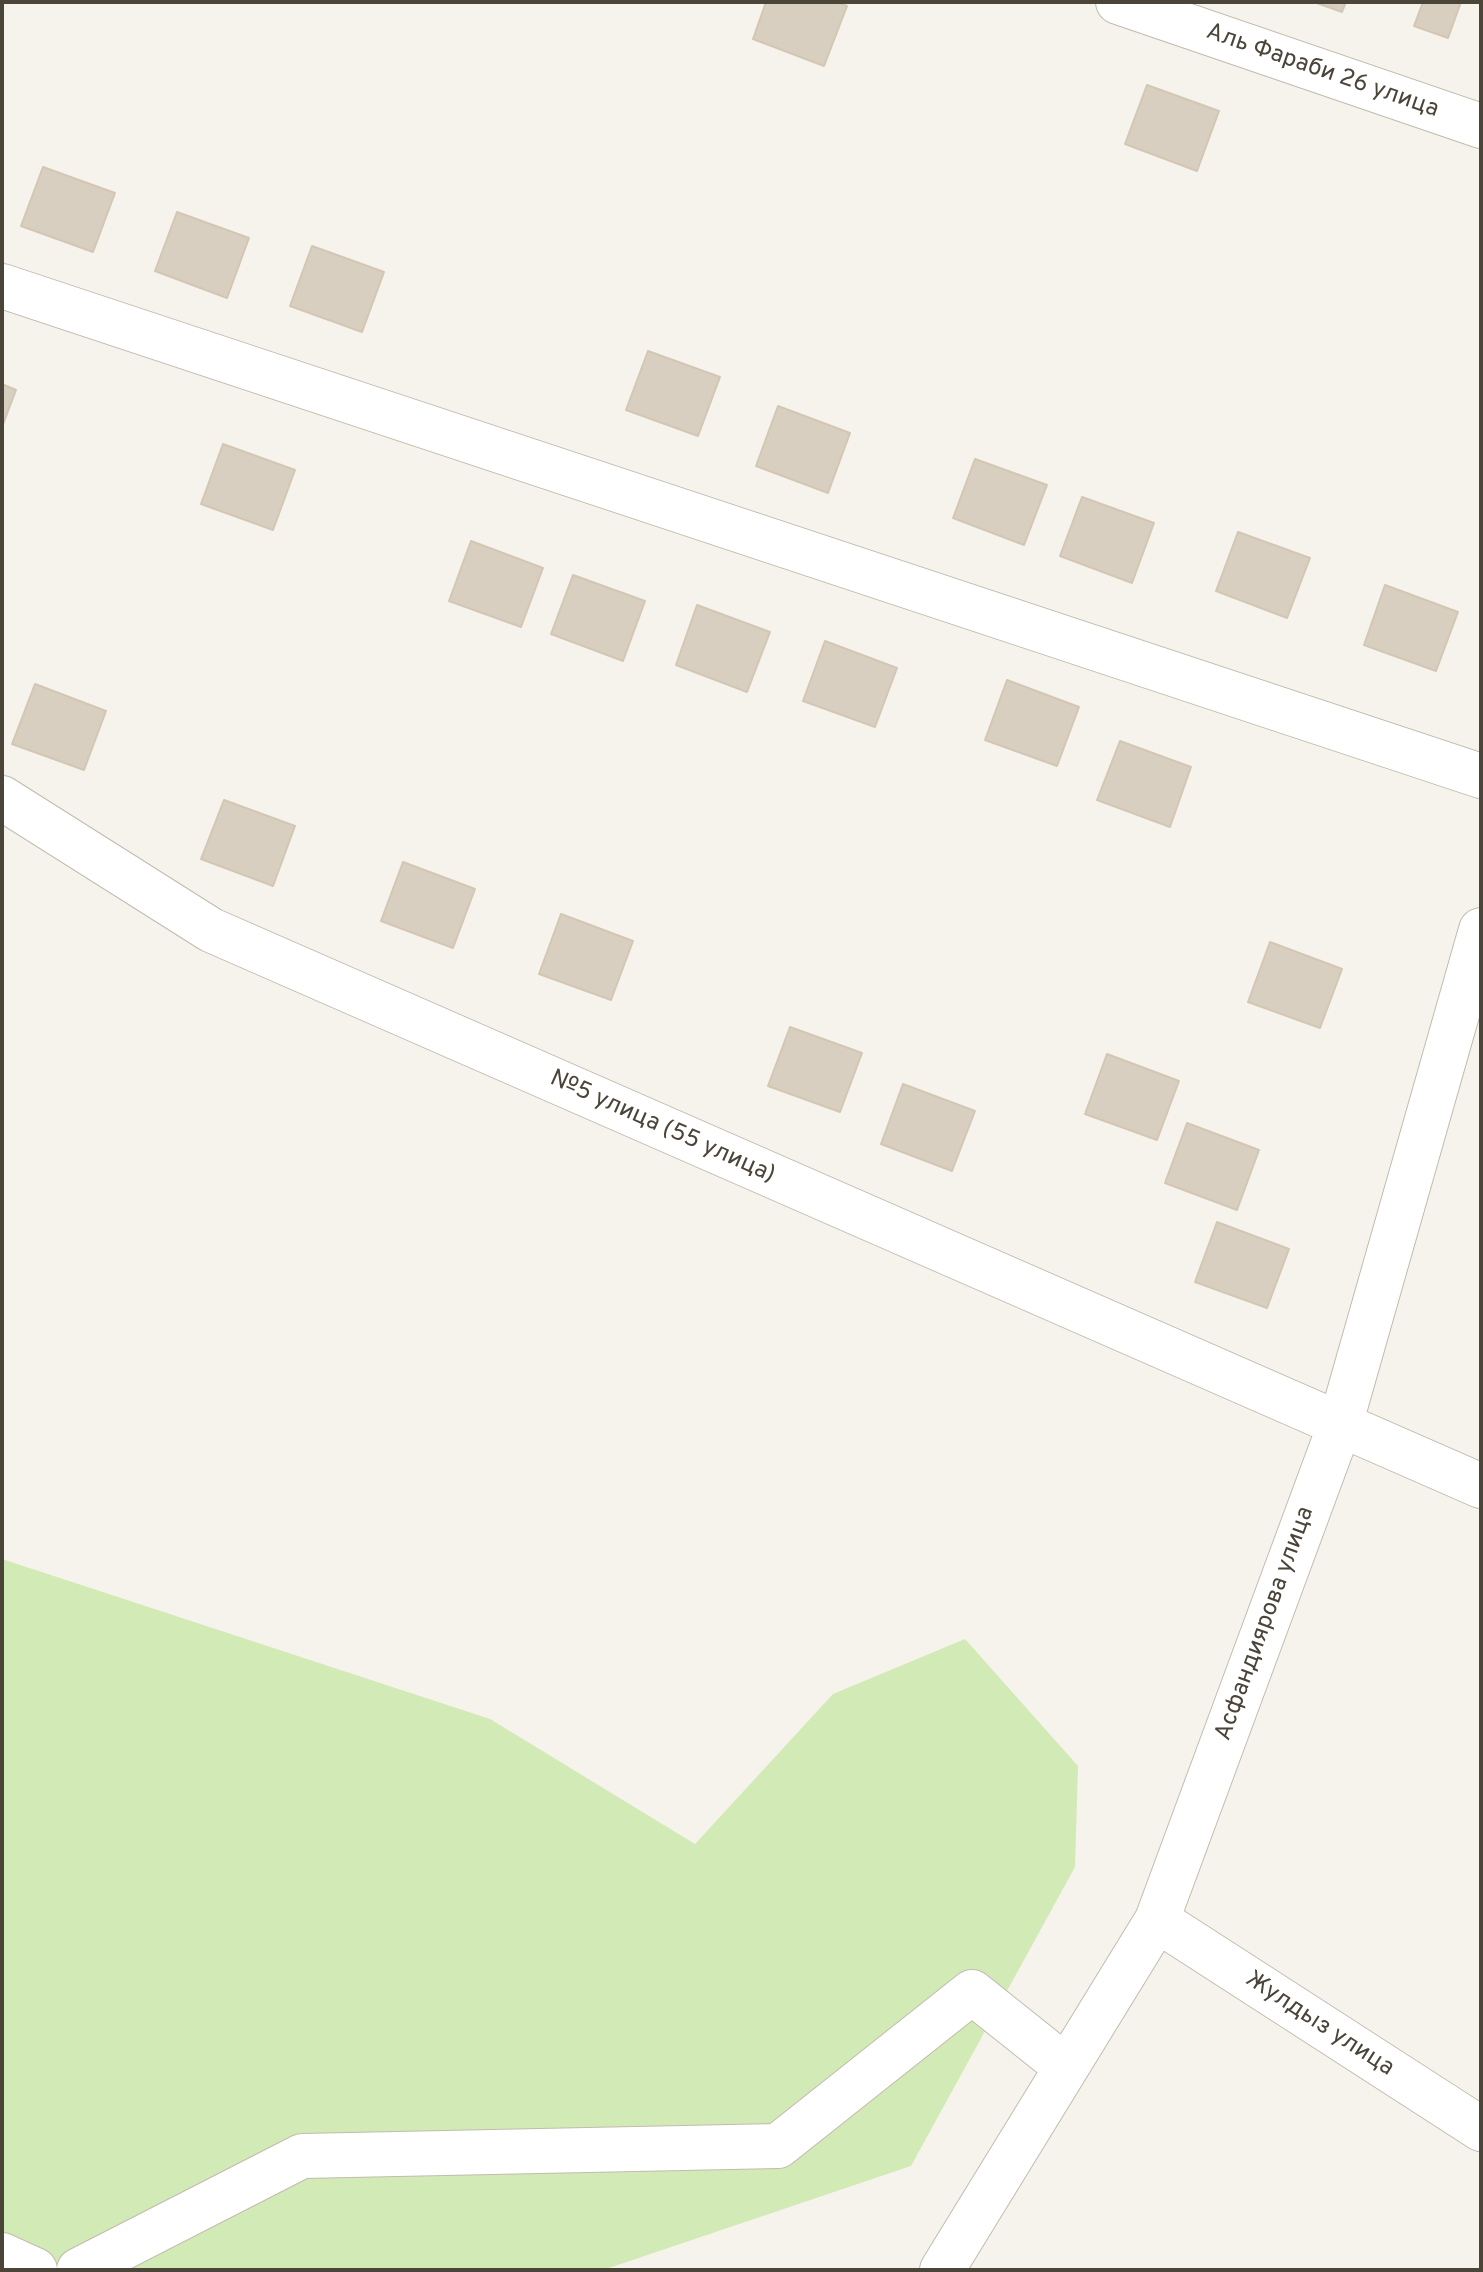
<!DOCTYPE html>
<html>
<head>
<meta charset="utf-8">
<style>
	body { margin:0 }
	#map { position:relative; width:1483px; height:2272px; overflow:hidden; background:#f6f3ec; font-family:Overpass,sans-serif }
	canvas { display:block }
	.frame { position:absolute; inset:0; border:4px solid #4b4439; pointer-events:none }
</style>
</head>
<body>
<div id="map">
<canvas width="1483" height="2272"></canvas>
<div class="frame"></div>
</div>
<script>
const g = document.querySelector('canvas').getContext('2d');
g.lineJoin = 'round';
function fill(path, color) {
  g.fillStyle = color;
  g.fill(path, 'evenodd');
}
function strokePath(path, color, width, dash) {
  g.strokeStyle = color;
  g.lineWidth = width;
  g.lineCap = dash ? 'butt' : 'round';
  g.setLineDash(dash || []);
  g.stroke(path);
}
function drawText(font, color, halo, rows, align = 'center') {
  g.font = font + ' Overpass,sans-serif';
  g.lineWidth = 8;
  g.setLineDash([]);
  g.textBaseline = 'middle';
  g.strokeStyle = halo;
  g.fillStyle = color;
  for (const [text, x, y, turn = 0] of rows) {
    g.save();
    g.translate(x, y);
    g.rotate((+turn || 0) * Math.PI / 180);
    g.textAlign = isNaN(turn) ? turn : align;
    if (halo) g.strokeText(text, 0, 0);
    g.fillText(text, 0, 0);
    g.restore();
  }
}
fill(new Path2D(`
	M2,1559L490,1719L695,1844L833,1694L965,1639L1078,1766L1075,1867L911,2166L603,2270H2Z`), '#d2eab5');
const building = new Path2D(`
	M766,2H835L847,6L824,66L753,39Z
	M1314,2H1346L1342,12Z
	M1423,2H1461L1448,38L1414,26Z
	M1147,85L1219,111L1197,171L1125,144Z
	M43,167L115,193L93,252L21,226Z
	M177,212L249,238L227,298L155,271Z
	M312,246L384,272L362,332L290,306Z
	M648,351L720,377L698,436L626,410Z
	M2,384L16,390L2,427Z
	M778,406L850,433L828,493L756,466Z
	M223,444L295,470L273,530L201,504Z
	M975,459L1047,485L1024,545L953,518Z
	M1082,497L1154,523L1132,583L1060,556Z
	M1238,532L1310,558L1287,618L1216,591Z
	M471,541L543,568L521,627L449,601Z
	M573,575L645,601L623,661L551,634Z
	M1385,585L1458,612L1436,671L1364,645Z
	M697,605L770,632L747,692L676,665Z
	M825,641L897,668L875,727L803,701Z
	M1007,680L1079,707L1057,766L985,740Z
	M35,684L106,711L84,770L12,744Z
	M1120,741L1191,767L1170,827L1097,800Z
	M224,800L295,826L273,886L201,859Z
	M403,862L475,889L453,948L381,921Z
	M561,914L633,941L611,1000L539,974Z
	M1270,942L1342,969L1320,1028L1248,1002Z
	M790,1027L862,1053L840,1112L768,1086Z
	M1107,1054L1179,1081L1157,1140L1085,1114Z
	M903,1084L975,1111L952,1171L881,1144Z
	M1187,1123L1259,1150L1237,1210L1165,1183Z
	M1217,1222L1289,1249L1267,1308L1195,1282Z`);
fill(building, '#d8cfc1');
strokePath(building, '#d3c7b4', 2);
const minor = new Path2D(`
	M1118,2L1481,126
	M2,286L1481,776
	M2,798L211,930L1481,1486
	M1157,1920L1481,2129
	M2,2255L35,2270
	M79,2270L302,2156L778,2146L972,1992L1066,2067
	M942,2270L1157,1920L1340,1425L1481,930`);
strokePath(minor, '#c2bbae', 46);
strokePath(minor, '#fff', 44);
drawText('24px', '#4b4439', '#fff', [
	["Аль Фараби 26 улица",1322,72,19],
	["№5 улица (55 улица)",662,1128,24],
	["Асфандиярова улица",1266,1624,-70],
	["Жулдыз улица",1319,2025,33]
]);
</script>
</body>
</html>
